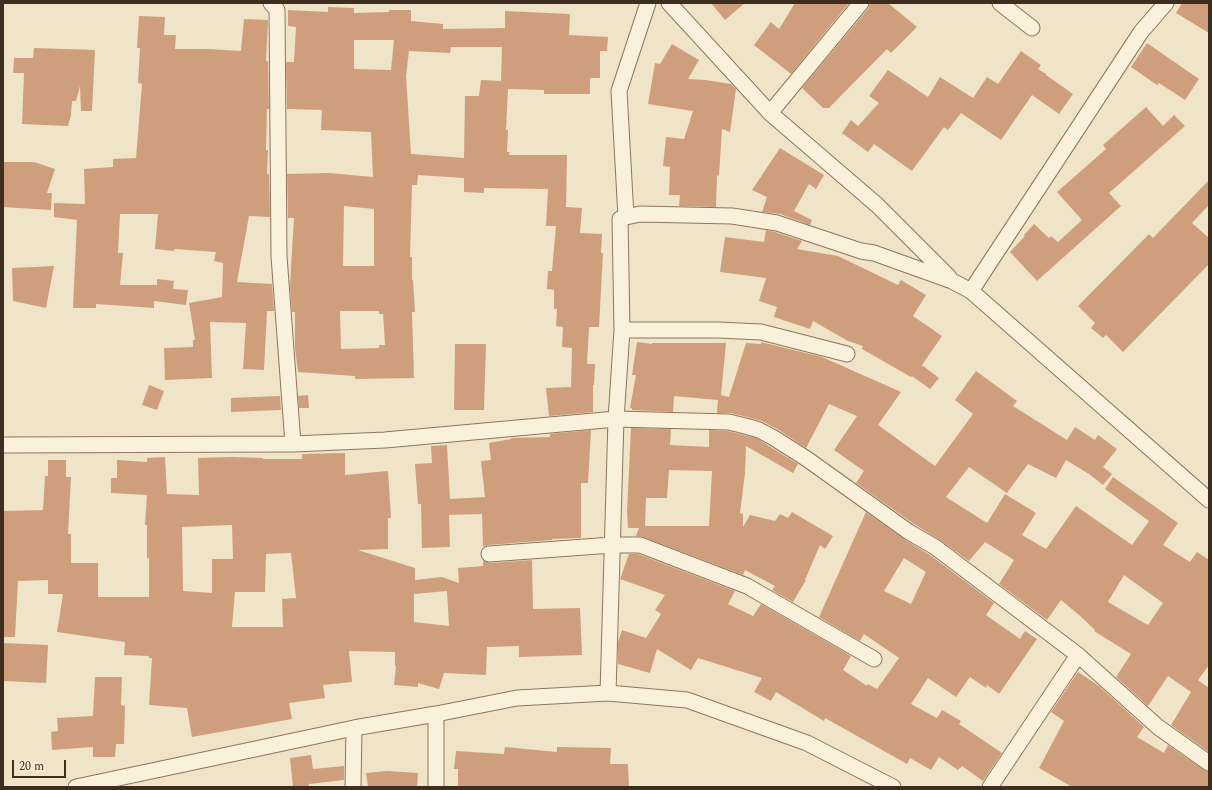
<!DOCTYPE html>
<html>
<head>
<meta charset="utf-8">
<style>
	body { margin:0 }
	#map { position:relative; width:1212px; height:790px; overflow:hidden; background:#f0e4c8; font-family:Spectral,serif }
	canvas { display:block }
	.frame { position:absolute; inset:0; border:4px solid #3d2e20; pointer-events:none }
	.scale { position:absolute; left:12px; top:760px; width:54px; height:18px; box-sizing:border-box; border:2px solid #3d2e20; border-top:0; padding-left:5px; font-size:12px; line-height:14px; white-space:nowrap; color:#3d2e20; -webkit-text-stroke:3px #f7eed8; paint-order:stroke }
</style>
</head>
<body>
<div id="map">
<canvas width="1212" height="790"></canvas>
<div class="frame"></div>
<div class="scale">20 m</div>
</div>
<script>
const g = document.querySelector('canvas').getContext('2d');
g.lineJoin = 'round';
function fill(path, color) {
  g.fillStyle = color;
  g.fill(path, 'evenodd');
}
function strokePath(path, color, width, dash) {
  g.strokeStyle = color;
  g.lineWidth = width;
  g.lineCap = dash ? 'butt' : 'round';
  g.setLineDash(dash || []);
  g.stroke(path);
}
fill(new Path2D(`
	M711,3H745L725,20Z
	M795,3H849L791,74L754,45L771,22L779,29Z
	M870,3H888L917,27L891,53L887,49L829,108H823L802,88L868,9Z
	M1182,3H1209V33L1176,13Z
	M328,7L354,8V13L389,12V10H411V21L443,24V29L505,28V11L570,14L569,35L608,37L607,51H600V78H590V94H544V90L508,89L506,130H508L507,152H510L509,155H567L566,207L582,208L580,233L602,234L601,253H603L599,327H589L587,364H595L594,385H593V412L549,416L546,388L571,387L572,348L562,347L563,327L556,326L557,309H554V290L547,289L548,271H552L556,226H546L548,189L484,188V193L464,192V178L418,175L417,185H412L410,257H412V280H413L415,312H412L414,378L355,379V376L298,372L295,348V312H292L290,285L294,218H288L287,174L329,173L373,177L371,132L321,130L322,110L287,109L286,62H294L296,27L288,26V10L328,12ZM354,40H394L391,70L354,69ZM451,47H502L501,81L481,80L479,96H465L464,158L411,154L406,76L409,51L450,53ZM344,206L374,209V266H343ZM340,311H379V314H383L385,345H379V348L341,349Z
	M139,16L165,17L164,35H176L175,49H209L241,51L244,19L268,20L266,61H268L269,109H267L266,150H268L267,174H269L270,217L249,216L237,282L272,284L274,311H267L264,370L243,369L246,323L210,322L212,378L165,380L164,348L193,347V340H195L189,303L222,297L223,263L214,261L216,252L174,249V251L155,249L158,214H120L118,253H123L120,285H157V279L174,281L173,289L188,290L186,305L154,301V308L96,304V308H73L77,220L54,217V203L85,204L84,169L113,167V159L136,158L142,84L138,83L140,48H137Z
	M1147,43L1199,79L1185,100L1159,83L1157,85L1131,67Z
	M672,44L699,60L688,79L705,80L731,84L736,89L730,132L722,129L719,176L717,175L716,207L679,206L680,195H669L670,167L663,166L666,137L684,139L693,111L648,104L655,63L660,64Z
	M34,48L95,50L92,111H81L80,86L76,101H72L71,115L68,126L22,124L24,73H13L14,58H33Z
	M1021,51L1041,65L1038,69L1046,74V75L1073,94L1059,114L1032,95L1001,140L961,113L948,130L944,127L912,171L874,144L868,152L842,133L851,120L858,126L879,103L869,96L888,70L928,97L940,77L973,98L987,77L998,84Z
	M1146,107L1163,126L1174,115L1185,126L1109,193L1121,206L1037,281L1010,252L1025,236L1024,235L1034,224L1049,238L1051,236L1058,242L1082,220L1057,192L1106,149L1103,145Z
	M780,148L824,175L816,189L809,184L794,211L812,220L810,225L780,214L762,212L767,197L752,190Z
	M3,162H34L55,169L47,193H52L51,210L3,207Z
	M1209,180V205L1192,223L1209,238V264L1123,352L1106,335L1103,338L1091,328L1095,323L1078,306L1149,234L1153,238Z
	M766,230L775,232L802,241L797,249L838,256L898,285L901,280L926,295L913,316L942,336L922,365L939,378L930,389L912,376L911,377L862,349L863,346L848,341L813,321L810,329L774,317L777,307L759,301L766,278L720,272L725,237L764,242Z
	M54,266L46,308L13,301L12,268Z
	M637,342L652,344V343H726L721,395L729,397L746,343L761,344V342L822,357L901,392L878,425L935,466L973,414L955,400L976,371L1017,401L1013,406L1067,440L1075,427L1095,440L1098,435L1117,449L1103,467L1112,474L1103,485L1089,474L1066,460L1056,478L1028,464L1007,493L969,467L946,497L987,523L1005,494L1036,513L1022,535L1046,549L1076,506L1132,545L1149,521L1105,489L1113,477L1178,523L1163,545L1190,562L1197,552L1209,560V665L1198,680L1209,688V752L1171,725L1191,692L1168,676L1148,706L1116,677L1131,654L1094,631L1095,630L1079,615L1061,600L1047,620L999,584L1014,560L985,542L969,561L940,540L914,524L856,483L864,471L834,450L857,416L829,404L806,448L779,430L762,421L731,413H717L718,400L674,396L673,412L632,410V408H630L636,375H632ZM1124,575L1163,603L1148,625L1108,602Z
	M455,344H486L484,410H454Z
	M149,385L164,391L157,410L142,405Z
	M308,395L309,408H299L298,396Z
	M280,396L281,410H280L231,412V398Z
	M631,428L671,429L670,445L709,447V430L728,431L756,438L798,464L793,473L746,446L745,473L740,513L743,514V527L750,515L775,521L780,514L788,518L792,512L833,536L825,549L820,545L805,580H806L793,602L772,590L775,586L745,570L743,575L643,537L636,536L639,528H628L627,511ZM669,470L712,471L709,526H645L646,498H667Z
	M591,430L588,483H581V538L552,539V540L488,545L483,547L482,514L449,515L450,547L422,548L421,504H418L415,464L432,463L431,446L447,445L450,499L485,497L481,461L491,460L489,443L511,439V438L550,437V434Z
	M345,453V475L388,471L391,518H388V549L358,550L415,568V580L442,577L459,583L458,568L483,566V561L490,563L532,560L533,609L580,608L582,655L519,657V646L487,647L486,675L444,673L439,689L418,683V687L394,685L396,666H395V652L349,651L352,682L323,685L325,698L289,703L292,719L192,737L187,708L149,705L152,658H149V656L124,655L125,642L57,632L63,594H48V580L18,581L15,637H3V511L43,510L45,476H48V460H66V477H71L68,534H71V563H98V597H149V558H147V525H145L147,495L111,493V478H117V460L147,462V458L165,457L167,494L199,495L198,458L232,457L263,458V459H302V454ZM232,525L233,559H212V593L183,591L182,527ZM291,553L296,598L282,599L283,627H232L235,592H265L266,554ZM447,591L449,626L414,622V594Z
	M866,512L904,539L930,555L994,603L986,615L1020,639L1025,631L1037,639L999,694L987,685L986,688L970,677L956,697L928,678L911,704L937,718L942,710L961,721L959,724L1002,753L983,781L962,766L958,770L939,757L931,770L910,758L907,764L825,718L824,721L776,692L771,701L754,692L762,678L698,658L691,670L657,649L650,673L618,664V642L622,630L646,638L661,614L655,610L665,595L620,579L629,554H638L735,591L728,604L753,616L761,604L851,656L843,670L867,686L868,684L877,689L899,658L864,634L860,641L819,617ZM904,558L926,572L911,604L884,591Z
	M3,643L48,645L46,683L3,681Z
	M1078,672L1099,686L1144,727L1137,737L1164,753L1168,745L1204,770L1209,772V787H1072L1039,768L1064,721L1051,712Z
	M95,677H122L121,705L125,706L124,744H116L115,757H93V747L52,750L51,732L58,731L57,718L93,716Z
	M505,747L557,752V747L611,748L610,764H628L629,787H458V769H454L456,751L504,754Z
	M311,755L313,769L344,766V780L309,784V787H293L290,758Z
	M387,771L418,773L417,787H368L366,773Z`), '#cf9f7d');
const minor = new Path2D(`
	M271,3L277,10L279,256L293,444
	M669,3L770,113L877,205L949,277
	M1000,3L1032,28
	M770,113L861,3
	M626,217L619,91L648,3
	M971,291L1141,32L1166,3
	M622,330H718L761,332L847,354
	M3,445L293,444L385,440L616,419L729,422L749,427L759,430L774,438L807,459L909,532L935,547L1078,655L1158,727L1209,763
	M489,554L612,545H640L747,586L874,659
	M608,693L616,419L622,330L620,219L626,217L640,214L732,216L777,223L861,251L874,253L952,281L971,291L1209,500
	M436,714V787
	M76,787L354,728L436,714L517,698L608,693L687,700L807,743L893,787
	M353,787L354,728
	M990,787L1078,655`);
strokePath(minor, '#8d765c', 17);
strokePath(minor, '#faf1dc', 15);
</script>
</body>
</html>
